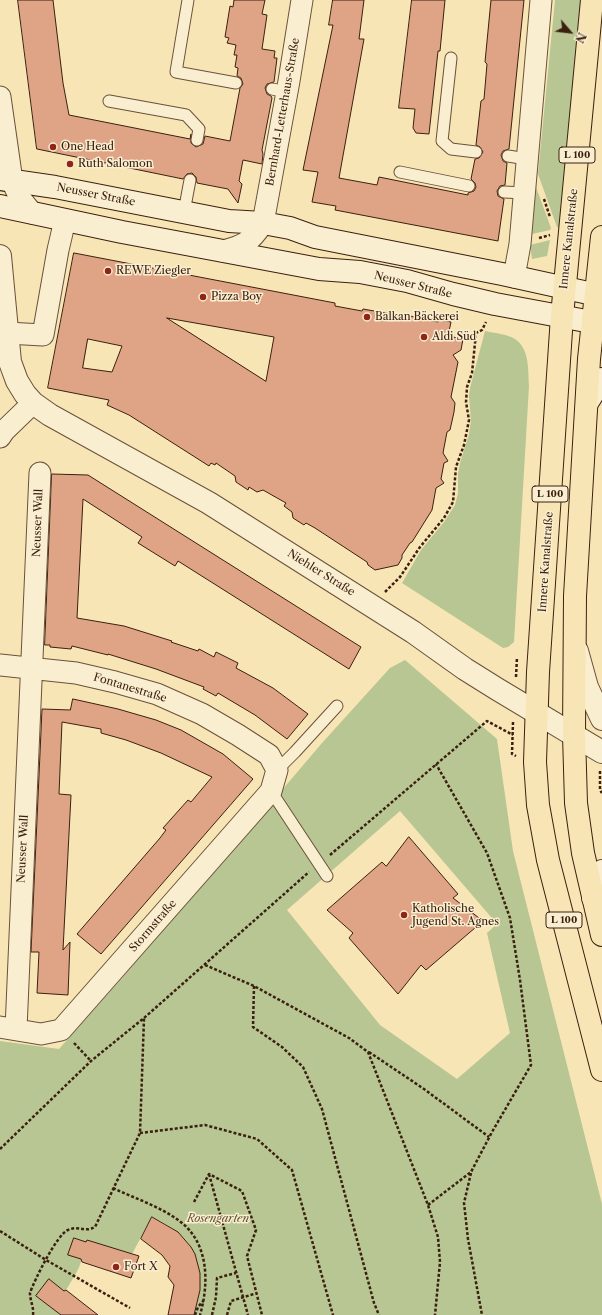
<!DOCTYPE html>
<html>
<head>
<meta charset="utf-8">
<style>
	body { margin:0 }
	#map { position:relative; width:602px; height:1315px; overflow:hidden; background:#f7e5b6; font-family:"Libre Caslon Text",serif }
	canvas { display:block }
	.north { position:absolute; left:550px; top:12px; width:40px; height:40px; -webkit-text-stroke:3px #faeed0; paint-order:stroke; rotate:118deg; font-size:11px; font-weight:700; line-height:16px; text-align:center; color:#3b2010 }
	.north::after { content:''; display:block; margin:auto; width:14px; height:18px; background:#3b2010; clip-path:polygon(50% 0,100% 100%,50% 72%,0 100%) }
</style>
</head>
<body>
<div id="map">
<canvas width="602" height="1315"></canvas>
<div class="north">N</div>
</div>
<script>
const g = document.querySelector('canvas').getContext('2d');
g.lineJoin = 'round';
function fill(path, color) {
  g.fillStyle = color;
  g.fill(path, 'evenodd');
}
function strokePath(path, color, width, dash) {
  g.strokeStyle = color;
  g.lineWidth = width;
  g.lineCap = dash ? 'butt' : 'round';
  g.setLineDash(dash || []);
  g.stroke(path);
}
function drawText(font, color, halo, rows, align = 'center') {
  g.font = font + ' "Libre Caslon Text",serif';
  g.lineWidth = 3;
  g.setLineDash([]);
  g.textBaseline = 'middle';
  g.strokeStyle = halo;
  g.fillStyle = color;
  for (const [text, x, y, turn = 0] of rows) {
    g.save();
    g.translate(x, y);
    g.rotate((+turn || 0) * Math.PI / 180);
    g.textAlign = isNaN(turn) ? turn : align;
    if (halo) g.strokeText(text, 0, 0);
    g.fillText(text, 0, 0);
    g.restore();
  }
}
fill(new Path2D(`
	M555,0H581L559,228L557,227L538,174Z
	M536,187L551,228L550,230L532,234Z
	M550,240L547,256L532,259L530,245Z
	M485,331C494,333 507,334 515,339C530,349 528,371 529,386L514,642L508,647L503,648L402,583L421,550L444,522L455,505L458,493V474L460,463L469,434L471,421L469,396L470,388Z
	M405,660L497,739L513,851L602,1204V1315H194C208,1268 198,1238 152,1217L132,1254L81,1259C82,1266 70,1283 66,1290L64,1291L61,1315H0V1041L59,1049L122,978L322,743L390,668ZM400,811L497,924L487,933L510,1033L457,1079L380,1025L287,910Z`), '#b7c692');
const building = new Path2D(`
	M18,0H53L63,83L69,115L190,139L191,134V143L196,147L203,144L205,136L230,141L240,88L243,84L241,78L237,76L238,68L235,67L237,55H234L236,45L227,43L229,38L225,37L230,6L233,7L234,0H265L262,14L267,15L262,49L275,51L274,58H277L274,82L267,84L265,88L267,94L271,96L272,98L262,150L263,154L262,164L243,160L239,181L242,184L238,203L228,189L197,183L196,177L192,173L187,174L183,179L37,149Z
	M333,0H364L359,39H364L339,178L377,185L379,177L468,195V193L474,191L476,187L475,183L471,179L475,159L479,158L483,152L480,147L476,145L481,101L484,99L487,64L485,62L491,0H524L509,149L503,151L501,155L503,161L507,163L505,185L500,186L497,191L498,196L504,199L498,241L335,210L336,206L312,202L318,172L303,170L333,25H329Z
	M412,0H445L440,51H438L429,134L416,133L413,128L415,109L399,108Z
	M74,253L335,303V306L362,311L363,309L408,317L410,316L438,322L440,320L451,322L448,336L463,339L461,350L453,355L458,362L451,397L455,403L454,412L450,430L447,432L443,453L448,461L444,463L441,479L444,483L436,488L432,510L412,542L410,543L402,555V558L398,565L375,570L368,565L367,562L315,528L306,523L304,525L293,518L292,512L284,506L286,503L263,490L257,492L249,487L248,490L236,482L235,476L216,463L215,465L211,463L209,466L129,415L107,405L109,400L48,388ZM167,318L274,337L266,381ZM88,339L122,346L112,372L83,368Z
	M52,474L88,475L361,647L349,669L178,561L175,566L138,543L142,537L83,499L77,618L124,626L172,641L171,642L198,651L199,649L214,657L216,652L238,663L236,668L273,688L308,714L287,739L255,715L218,693L216,696L203,689L204,687L156,669L108,654V655L72,646L71,649L50,647V645H45Z
	M73,699L118,709L156,720L181,730L223,754L253,779L101,954L77,934L160,838L166,830L163,828L188,800L191,802L212,777L161,753L126,740L101,733V729L62,722L59,794L71,795L63,950L70,942L68,995L37,993L39,952H31L42,709L70,710Z
	M409,837L458,894L453,898L483,921L426,970L421,965L398,994L349,938L353,933L327,910L382,862L386,866Z
	M152,1217L178,1232L191,1247L195,1254L200,1273V1290L194,1315H168L174,1285L168,1277L170,1266L162,1255L141,1239Z
	M74,1238L86,1242L87,1240L139,1256L131,1278L82,1262L81,1259L68,1255Z
	M49,1279L64,1291L66,1290L98,1315H61L36,1296Z`);
fill(building, '#dfa386');
strokePath(building, '#3b2010', 1);
const service = new Path2D(`
	M188,0L176,72L236,83
	M451,58L442,141L451,149L476,152
	M272,89L287,92
	M109,101L186,115L199,129L197,140
	M508,156L527,159
	M400,172L469,186
	M504,192L524,193
	M184,212L190,180
	M277,770L295,752L337,706
	M271,791L327,876`);
const minor = new Path2D(`
	M0,97L12,181L20,198L32,213
	M223,251C245,246 251,241 263,223L289,81L302,0
	M514,277L520,244L541,0
	M7,333L43,335L58,250L65,220
	M0,437L4,431L33,403
	M0,665L76,673L115,682L157,694L202,714L238,735L269,755L277,770L271,791L61,1030L41,1034L0,1027
	M16,1029L40,473`);
const tertiary = new Path2D(`
	M0,256L10,362L17,381L25,394L33,403L50,415L209,503L413,632L465,669L497,689L602,752
	M577,651L587,687L602,719
	M593,898L602,871`);
const secondary = new Path2D(`
	M0,179L55,187L229,221L263,223L290,228L315,237L502,274L602,296
	M0,206L122,232L319,269L360,272L407,281L453,294L495,304L602,324
	M587,403L602,379`);
const primary = new Path2D(`
	M592,0L562,316L538,672L535,762L538,805L548,860L602,1070
	M602,237L589,359L575,596L574,735L576,803L583,853L602,935`);
strokePath(service, '#6a513a', 13);
strokePath(minor, '#6a513a', 23);
strokePath(tertiary, '#6a513a', 24);
strokePath(secondary, '#3b2010', 24);
strokePath(primary, '#3b2010', 24);
strokePath(new Path2D(`
	M544,199L550,217
	M539,238L550,235
	M385,592L400,577L420,547L444,518L453,502L456,467L464,445L469,420L466,402L467,387L472,373L476,333L482,330L486,322
	M516,677L517,657
	M513,722L512,754L516,756
	M600,771V790L602,793
	M330,855L487,721L513,735
	M205,965L254,986L349,1038L368,1052L428,1205L438,1237L440,1262L435,1315
	M254,986L253,1027L282,1047L303,1067L322,1109L374,1303L379,1315
	M74,1043L91,1061
	M369,1052L424,1089L489,1137
	M140,1133L205,1125L257,1139L292,1170L333,1315
	M0,1149L91,1061L144,1018L309,872
	M471,1173L464,1203L468,1239L482,1315
	M209,1174L248,1315
	M113,1188C136,1199 162,1207 182,1223C209,1245 209,1284 200,1315
	M194,1202L209,1174L242,1191L256,1230L247,1256L262,1315
	M428,1205L471,1172L492,1132L531,1065L520,980L510,918L487,853L436,764
	M0,1231L46,1260L130,1308
	M33,1315C34,1307 30,1301 30,1293C34,1281 57,1234 68,1230C79,1225 84,1233 95,1227L140,1133L144,1018
	M195,1315L198,1307L204,1300
	M212,1315L216,1297L217,1278L236,1273
	M227,1315L231,1301L257,1293`), '#3b2010', 2.5, [3, 2]);
strokePath(service, '#faeed0', 11);
strokePath(minor, '#faeed0', 21);
strokePath(tertiary, '#faeed0', 22);
strokePath(secondary, '#faeed0', 22);
strokePath(primary, '#f7e5b6', 22);
for (const [x, y, r, color] of [
	[53,147,4,"#8f2418"],
	[70,164,4,"#8f2418"],
	[108,271,4,"#8f2418"],
	[203,297,4,"#8f2418"],
	[367,317,4,"#8f2418"],
	[424,337,4,"#8f2418"],
	[404,915,4,"#8f2418"],
	[116,1267,4,"#8f2418"]
]) {
  const dot = new Path2D();
  dot.arc(x, y, r, 0, 2 * Math.PI);
  g.fillStyle = color;
  g.fill(dot);
  strokePath(dot, '#faeed0', 1.5);
}
for (const [x, y, w] of [
	[577,155,36],
	[550,494,36],
	[564,920,36]
]) {
  const box = new Path2D();
  box.roundRect(x - w / 2, y - 8, w, 16, 3);
  g.fillStyle = '#faeed0';
  g.fill(box);
  strokePath(box, '#3b2010', 1);
}
drawText('bold 10px', '#3b2010', null, [
	["L 100",577,155],
	["L 100",550,494],
	["L 100",564,920]
]);
drawText('11px', '#3b2010', '#faeed0', [
	["Bernhard-Letterhaus-Straße",283,112,-80],
	["Neusser Straße",96,195,11],
	["Innere Kanalstraße",569,239,-84],
	["Neusser Straße",413,285,14],
	["Neusser Wall",38,523,-88],
	["Innere Kanalstraße",546,562,-86],
	["Niehler Straße",321,573,32],
	["Fontanestraße",130,688,17],
	["Neusser Wall",23,849,-87],
	["Stormstraße",153,926,-49]
]);
drawText('11px', '#3b2010', '#faeed0', [
	["One Head",61,147],
	["Ruth Salomon",78,164],
	["REWE Ziegler",116,271],
	["Pizza Boy",211,297],
	["Balkan Bäckerei",375,317],
	["Aldi Süd",432,337],
	["Katholische",412,909],
	["Jugend St. Agnes",412,922],
	["Fort X",124,1267]
], 'left');
drawText('italic 11px', '#605237', '#faeed0', [
	["Rosengarten",218,1219]
]);
</script>
</body>
</html>
